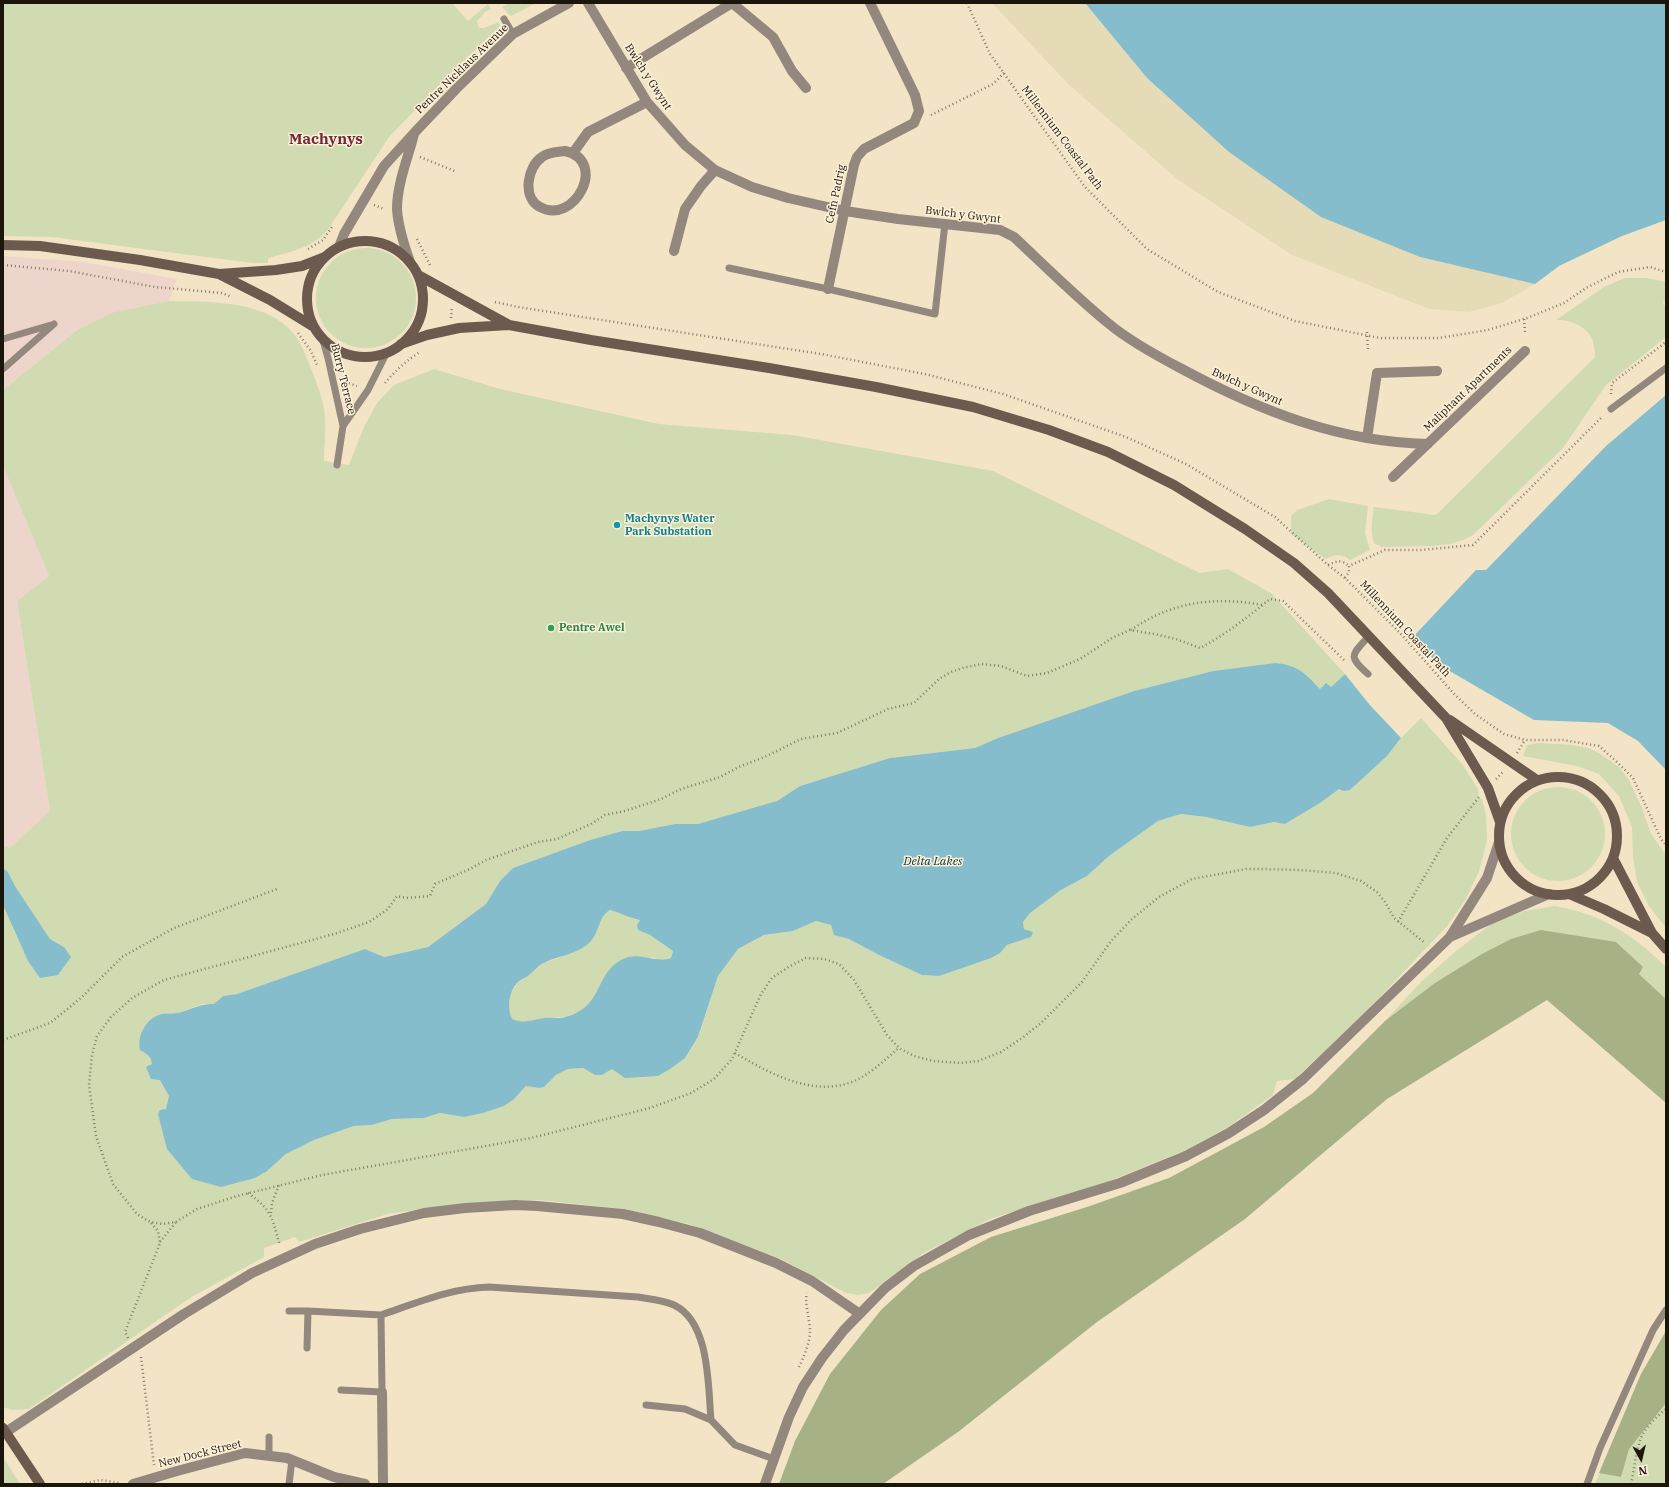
<!DOCTYPE html>
<html>
<head>
<meta charset="utf-8">
<style>
	body { margin:0 }
	#map { position:relative; width:1669px; height:1487px; overflow:hidden; background:#f3e4c6; font-family:"IBM Plex Serif",serif }
	canvas { display:block }
	.frame { position:absolute; inset:0; border:4px solid #1b160b; pointer-events:none }
	.north { position:absolute; left:1621px; top:1439px; width:40px; height:40px; -webkit-text-stroke:3px #fef1d9; paint-order:stroke; rotate:172deg; font-size:11px; font-weight:700; line-height:16px; text-align:center; color:#1b160b }
	.north::after { content:''; display:block; margin:auto; width:14px; height:18px; background:#1b160b; clip-path:polygon(50% 0,100% 100%,50% 72%,0 100%) }
</style>
</head>
<body>
<div id="map">
<canvas width="1669" height="1487"></canvas>
<div class="frame"></div>
<div class="north">N</div>
</div>
<script>
const g = document.querySelector('canvas').getContext('2d');
g.lineJoin = 'round';
function fill(path, color) {
  g.fillStyle = color;
  g.fill(path, 'evenodd');
}
function strokePath(path, color, width, dash) {
  g.strokeStyle = color;
  g.lineWidth = width;
  g.lineCap = dash ? 'butt' : 'round';
  g.setLineDash(dash || []);
  g.stroke(path);
}
function drawText(font, color, halo, rows, align = 'center') {
  g.font = font + ' "IBM Plex Serif",serif';
  g.lineWidth = 3;
  g.setLineDash([]);
  g.textBaseline = 'middle';
  g.strokeStyle = halo;
  g.fillStyle = color;
  for (const [text, x, y, turn = 0] of rows) {
    g.save();
    g.translate(x, y);
    g.rotate((+turn || 0) * Math.PI / 180);
    g.textAlign = isNaN(turn) ? turn : align;
    if (halo) g.strokeText(text, 0, 0);
    g.fillText(text, 0, 0);
    g.restore();
  }
}
fill(new Path2D(`
	M3,256L84,262L177,279L169,301L114,312L77,330L3,390Z
	M3,466L49,576L17,601L50,811L10,849L3,846Z`), '#eed5cc');
fill(new Path2D(`
	M3,3H452L468,21L488,4L491,9L485,12L477,21L479,28H484L499,22L500,26L455,69L389,137L327,231C311,248 290,252 268,258V263H252L52,237L3,236Z
	M509,3H536L511,16L502,7Z
	M316 298a50 50 0 1 1 100 0a50 50 0 1 1-100 0Z
	M1625,278H1647L1666,282V300L1663,302L1666,309V337L1606,385L1563,448L1473,535L1463,540L1450,544L1434,546L1382,547L1374,543C1370,531 1372,519 1374,507L1436,515L1595,357C1595,352 1594,346 1593,341C1588,327 1570,319 1556,320L1604,287Z
	M169,301C212,302 275,299 300,343C305,352 308,362 312,371C318,387 325,404 325,421C326,435 324,448 324,461L349,465L364,427L377,403L394,385L434,369L500,389L659,424L792,435L993,471L1200,573L1228,569L1271,593L1345,674L1331,687L1320,689L1306,674L1275,663L1213,671L1134,691L998,738L975,748L890,758L800,786L777,801L728,817L698,824H675L639,831H622L590,840L513,868L500,881L486,904L428,947L384,957L365,949L237,994L223,996L214,1004H202L178,1013L162,1014L148,1054L169,1096L166,1110L267,1171L286,1154L314,1140L354,1126L372,1125L392,1119L424,1118L440,1113L464,1117L483,1113L504,1106L513,1100L526,1086L539,1088L544,1087L556,1075L568,1069L583,1068L595,1075H602L612,1069L685,1058L698,1038L718,976L738,949L764,935L793,931L816,921L831,925L835,935L849,939L879,955L922,975L939,976L1000,953L1007,945L1031,937L1024,929L1023,922L1030,913L1061,890L1087,876L1109,856L1158,821L1181,814L1206,817L1250,827L1274,822L1285,824L1320,803L1339,788L1350,790L1387,756L1401,738L1421,718L1463,765L1478,789L1479,799H1482L1486,815L1487,841L1479,871L1466,899L1448,925L1362,1016L1295,1079L1277,1081L1273,1095L1228,1127L1186,1150L1102,1184L990,1219L924,1253L869,1293L858,1295L846,1293L781,1259L689,1224L624,1209L539,1200L462,1203L388,1214L299,1242L295,1237L264,1248V1257L190,1298L29,1409L12,1410L3,1407V905L28,961L64,947L50,939L15,886L8,872L3,868V846L10,848L50,811L17,601L49,576L3,466V390L77,330L114,312Z
	M1329,499L1368,506L1365,533L1370,550L1350,560C1343,554 1334,554 1326,559L1291,534V516L1297,510Z
	M1538,743L1573,745L1588,748L1599,753L1619,767L1629,780L1642,808L1651,834L1666,855V928L1649,906L1637,882L1633,857L1632,827L1619,796L1599,774L1577,766L1523,756L1527,745Z
	M1511 834a47 47 0 1 1 94 0a47 47 0 1 1-94 0Z
	M1555,906C1603,915 1631,933 1666,967V999L1638,973L1384,1022L1421,982L1456,951L1494,922L1525,911Z
	M610,910C621,913 629,918 640,920L638,930L650,935L673,951L671,958L663,961L652,957L596,994L587,1007L577,1013L564,1017L546,1018L520,1023L511,1019L508,1010L510,995L518,982L528,976L542,964L580,949L605,913Z
	M1666,1331V1484H1595L1641,1374Z
	M3,1457L20,1484H3Z`), '#d1dbb2');
fill(new Path2D(`
	M1541,930L1616,942L1643,967L1639,974L1666,999V1103L1547,1000L1387,1099L1245,1219L1097,1322L958,1432L883,1484H779L795,1441L830,1374L881,1310L920,1274L991,1237L1090,1206L1169,1178L1264,1127L1313,1093L1385,1021L1435,983L1482,954L1511,939Z
	M1666,1331V1403L1629,1449L1621,1477L1599,1473L1641,1374Z`), '#a7b186');
fill(new Path2D(`
	M992,3H1085L1147,78L1229,152L1420,257L1535,284L1502,303L1469,312L1429,309L1292,255L1177,179L1068,84Z`), '#e5dcb7');
fill(new Path2D(`
	M1085,3H1666V220L1622,236L1559,266L1535,284L1420,257L1321,217L1229,152L1147,78Z
	M1666,395V770L1638,741L1608,723L1534,720L1441,666L1412,638L1476,570H1486L1606,446Z
	M1275,663C1298,665 1305,673 1320,689L1326,683L1331,687L1345,674L1369,704L1401,738L1387,756L1350,790L1344,791L1339,789L1320,803L1285,824L1274,822L1250,827L1206,817L1181,814L1158,821L1109,856L1087,876L1061,890L1030,913L1023,922L1024,929L1033,932L1031,937L1007,945L1000,953L991,958L939,976L922,975L879,955L849,939L834,935L831,925L816,921L793,931L764,935L738,949L718,976L698,1037L685,1058L670,1069L658,1076L625,1078L612,1069L602,1075H595L583,1068L568,1069L556,1075L544,1087L539,1088L526,1086L513,1100L504,1106L483,1113L464,1117L440,1113L424,1118L392,1119L372,1125L354,1126L314,1140L286,1154L267,1171L255,1178L221,1187L192,1179L167,1149L158,1114L160,1110L166,1109L169,1096L160,1080L151,1079L146,1067L152,1064C151,1056 146,1053 140,1050C137,1035 146,1018 162,1014C167,1013 172,1014 177,1013C192,1010 197,1004 214,1004L223,996L237,994L365,949L384,957L428,947L486,904L500,881L513,868L590,840L622,831H639L675,824H698L777,801L800,786L890,758L975,748L998,738L1134,691L1213,671ZM610,910C621,913 629,918 640,920L637,925L638,930L650,935L673,951L671,958C654,964 639,950 621,960C594,975 604,1007 565,1017C559,1019 551,1017 544,1018C532,1020 523,1024 512,1019C507,1008 508,992 518,982C520,980 525,978 528,976C533,972 537,967 542,964C558,955 578,955 591,941C599,932 599,916 610,910Z
	M3,868L8,872L15,886L50,939L64,947L71,957L58,975L40,978L28,961L3,905Z`), '#86bdcc');
strokePath(new Path2D(`
	M967,3L990,54L1085,187L1147,249L1218,292L1295,321L1380,338H1439L1488,330L1527,318L1564,303L1586,288L1618,272L1650,267L1666,272
	M931,115L993,84L1004,73
	M420,157L457,172
	M374,205L384,209
	M417,239L431,267
	M308,249L323,240L332,227
	M3,265L69,271L155,287L222,293L232,297
	M495,302L518,307L821,354L925,374L1003,394L1126,437L1186,464L1275,517L1328,565L1345,578L1400,633L1455,695L1475,714L1504,734L1525,740H1563L1599,746L1617,762L1633,778L1661,839L1666,845
	M451,318L452,307
	M1524,319L1525,332
	M1367,332L1368,351
	M298,333L311,351L317,365
	M345,382L357,386
	M385,383C395,371 407,360 420,352
	M1611,394L1612,383L1666,342
	M1328,565C1337,561 1341,559 1349,566
	M1345,578L1349,572V566L1385,550H1421L1473,545L1603,416
	M1131,630C1171,602 1214,596 1262,605
	M1344,660L1283,601L1270,599C1248,617 1225,635 1200,648L1176,639L1154,634L1130,630L1112,638L1080,659L1047,673L1027,676L1001,666L981,664L963,668L951,672L939,679L914,703L888,709L837,733L801,739L769,755L739,767L720,777L681,789L661,799L625,811L605,815L591,824L557,839L538,842L486,860L470,869L435,884L430,896L406,898L397,896L388,909L369,922L334,934L164,980L132,998L111,1017L97,1036L92,1055L89,1085L96,1136L113,1184L137,1214L150,1222L163,1224L176,1222L197,1209L237,1196L322,1175L531,1138L650,1108L691,1093L714,1079L732,1059L761,994L772,978L790,966L806,958L824,959L839,964L854,980L887,1035L899,1048L914,1056L933,1061L961,1063L978,1061L1001,1052L1022,1038L1041,1023L1082,982L1111,941L1132,919L1159,897L1192,879L1246,869H1264L1301,870L1336,873L1361,881L1377,892L1385,902L1394,918L1425,943
	M1517,753L1525,740
	M1496,779L1504,771
	M1398,922L1447,838L1479,797
	M3,1040L50,1023L81,998L122,957L174,928L277,889
	M735,1053C767,1072 810,1096 849,1083C868,1077 884,1060 899,1048
	M248,1193C273,1211 272,1218 280,1246
	M271,1213L272,1203L279,1185
	M160,1242L176,1222
	M128,1338L125,1332L160,1243L158,1231L150,1222
	M141,1357L154,1465
	M799,1367C804,1357 810,1342 810,1331C810,1320 804,1301 807,1293
	M82,1484L100,1480L121,1483
	M1631,1484C1634,1471 1635,1457 1639,1444C1642,1430 1656,1417 1666,1409`), '#867c68', 2.5, [1, 3]);
strokePath(new Path2D(`
	M504,19L513,34
	M729,268L828,289L935,314L945,223
	M322,337L328,358L343,426L337,465
	M3,339L51,325
	M3,369L54,324
	M1611,409L1666,368
	M343,426L368,390L387,352
	M1368,674C1347,655 1352,655 1369,636
	M289,1311H308L307,1348
	M308,1311L381,1315L382,1392L341,1390
	M381,1315C416,1303 451,1288 489,1287L638,1297C650,1299 663,1300 674,1305C710,1322 708,1386 711,1420
	M646,1405L685,1409L711,1420L735,1445L774,1459
	M269,1456V1437
	M289,1484L292,1460
	M1587,1484L1600,1448L1653,1330L1666,1310`), '#93877e', 7);
strokePath(new Path2D(`
	M588,3L647,102L685,145L715,170L752,187L788,198L845,211L898,219L1000,230L1014,237C1045,266 1075,296 1108,323C1128,340 1159,357 1182,369C1260,411 1339,442 1428,444
	M732,3L773,37L792,71L806,88
	M626,68L732,3
	M565,151C609,161 574,226 540,207C522,198 527,167 542,157C548,152 558,152 565,151Z
	M573,153L588,132L647,102
	M339,247L344,234L384,166L415,132L457,88L513,34L569,3
	M674,251L685,209L701,186L715,170
	M410,262C404,245 398,227 397,209C397,184 408,158 414,134
	M828,289L854,165L857,157L864,149L914,123L919,111L915,95L870,3
	M1367,438L1377,373L1437,371
	M1393,477L1525,351
	M1450,937L1549,894
	M382,1392L383,1484
	M6,1432L184,1314L252,1273L315,1244L360,1229L424,1213L465,1208L515,1205L537,1206L623,1214L659,1222L700,1233L776,1263L812,1281L860,1314
	M133,1484L177,1471L245,1453L287,1458L334,1477L365,1484
	M765,1484L789,1417L803,1387L822,1358L844,1330L885,1288L914,1266L969,1235L1029,1211L1120,1183L1186,1156L1229,1133L1264,1110L1303,1079L1450,937L1487,878L1499,842`), '#93877e', 10);
strokePath(new Path2D(`
	M307 299a58 58 0 1 1 116 0a58 58 0 1 1-116 0Z
	M3,245L40,246L140,260L219,274L276,270L302,266L325,257
	M219,274L270,300L314,327
	M418,275L509,325
	M401,344L427,335L459,328L509,325L591,340L769,368L876,387L973,407L1049,430L1108,452L1174,485L1245,529L1294,563L1328,593L1446,718L1488,788L1500,822
	M1450,720L1537,780
	M1499 836a59 59 0 1 1 118 0a59 59 0 1 1-118 0Z
	M1613,858L1652,933L1666,949
	M1569,894L1604,909L1652,933
	M3,1428L40,1484`), '#6c5a4f', 10);
for (const [x, y, r, color] of [
	[617,525,4,"#0f9aa8"],
	[551,628,4,"#2e9e5b"]
]) {
  const dot = new Path2D();
  dot.arc(x, y, r, 0, 2 * Math.PI);
  g.fillStyle = color;
  g.fill(dot);
  strokePath(dot, '#fef1d9', 1.5);
}
drawText('11px', '#1b160b', '#fef1d9', [
	["Pentre Nicklaus Avenue",462,69,-44],
	["Bwlch y Gwynt",648,77,57],
	["Millennium Coastal Path",1062,138,53],
	["Cefn Padrig",836,194,-78],
	["Bwlch y Gwynt",963,215,7],
	["Burry Terrace",343,379,76],
	["Bwlch y Gwynt",1247,387,24],
	["Maliphant Apartments",1468,389,-44],
	["Millennium Coastal Path",1405,629,47],
	["New Dock Street",200,1454,-14]
]);
drawText('bold 11px', '#0d838f', '#fef1d9', [
	["Machynys Water",625,519],
	["Park Substation",625,532]
], 'left');
drawText('bold 11px', '#27864d', '#fef1d9', [
	["Pentre Awel",559,628]
], 'left');
drawText('italic 12px', '#00333e', '#fef1d9', [
	["Delta Lakes",933,862]
]);
drawText('bold 15px', '#6e2836', '#fef1d9', [
	["Machynys",326,140]
]);
</script>
</body>
</html>
